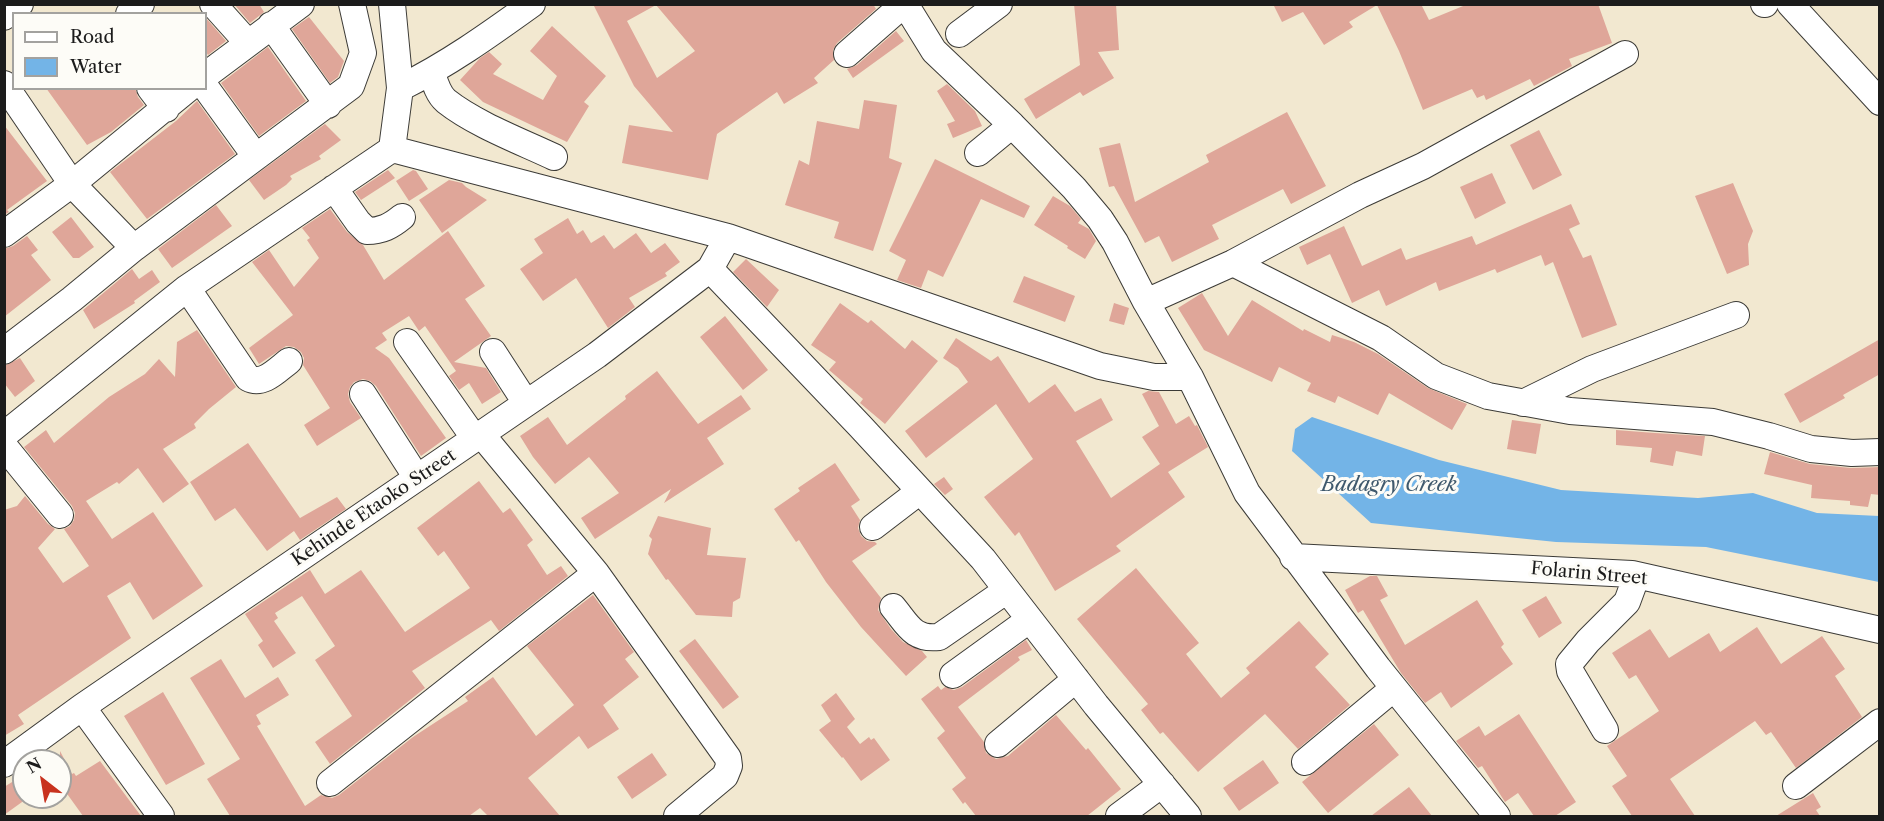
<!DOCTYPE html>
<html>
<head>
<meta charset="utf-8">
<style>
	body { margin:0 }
	#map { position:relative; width:1884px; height:821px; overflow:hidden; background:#f2e8d0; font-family:"Libre Caslon Text",serif }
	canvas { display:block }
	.frame { position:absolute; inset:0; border:6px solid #1c1c1c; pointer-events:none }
	.legend { position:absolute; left:12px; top:12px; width:195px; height:78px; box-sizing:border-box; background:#fdfcf7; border:2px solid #a3a29f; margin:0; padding:8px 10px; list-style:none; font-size:18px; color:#1c1c1c }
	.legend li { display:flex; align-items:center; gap:12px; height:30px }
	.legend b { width:30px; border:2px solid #a3a29f }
	.north { position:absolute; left:12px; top:749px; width:60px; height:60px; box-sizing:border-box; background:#fdfcf7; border:2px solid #a3a29f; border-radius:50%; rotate:329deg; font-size:16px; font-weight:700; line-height:24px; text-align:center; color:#1c1c1c }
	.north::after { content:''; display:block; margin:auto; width:21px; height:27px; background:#c8321e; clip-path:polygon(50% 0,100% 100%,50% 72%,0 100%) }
</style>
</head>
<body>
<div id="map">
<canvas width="1884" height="821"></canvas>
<div class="frame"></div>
<ul class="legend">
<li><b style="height:8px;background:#fff"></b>Road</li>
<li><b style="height:16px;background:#73b4e7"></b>Water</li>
</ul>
<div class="north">N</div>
</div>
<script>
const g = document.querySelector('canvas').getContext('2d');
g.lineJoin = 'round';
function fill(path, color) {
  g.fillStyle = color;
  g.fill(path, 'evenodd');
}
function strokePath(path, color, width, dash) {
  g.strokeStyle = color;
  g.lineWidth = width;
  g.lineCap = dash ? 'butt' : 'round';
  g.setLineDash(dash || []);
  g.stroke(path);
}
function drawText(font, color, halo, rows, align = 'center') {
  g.font = font + ' "Libre Caslon Text",serif';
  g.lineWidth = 6;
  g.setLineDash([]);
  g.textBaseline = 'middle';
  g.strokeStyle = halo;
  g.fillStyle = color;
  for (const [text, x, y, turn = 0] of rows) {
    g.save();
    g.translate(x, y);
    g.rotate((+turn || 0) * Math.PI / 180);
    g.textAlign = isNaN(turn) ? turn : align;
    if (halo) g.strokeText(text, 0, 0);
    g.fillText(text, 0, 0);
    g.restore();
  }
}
fill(new Path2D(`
	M1312,417L1439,460L1561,490L1698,498L1753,493L1817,513L1879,516V582L1706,547L1556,542L1371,523L1292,451L1295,429Z`), '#73b4e7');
fill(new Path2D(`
	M234,4H259L264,12L250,23Z
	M593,4H873L876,9L837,43L833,50L834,60L814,78L818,83L784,104L777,92L717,134L708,180L622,163L629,125L673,132L634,86ZM656,5L695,51L657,78L627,21Z
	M1074,4H1116L1119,50L1098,52L1114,78L1083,96L1080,92L1036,119L1024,99L1080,65Z
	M1273,4H1421L1429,20L1468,4H1598L1612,43L1569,59L1572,66L1534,86L1530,79L1486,100L1484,95L1477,98L1472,89L1423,110L1399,51L1377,5L1349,22L1353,27L1324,45L1303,12L1282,22Z
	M309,17L344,61L338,77L330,83L292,29Z
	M206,18L226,41L208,55L206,52Z
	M552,26L606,76L584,102L589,106L567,142L483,102L460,80L480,58L489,52L502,64L493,74L543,100L557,76L530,51Z
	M896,31L904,41L853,78L847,69L857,65Z
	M268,47L306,101L259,136L221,83Z
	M947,84L975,111L982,126L953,138L947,124L955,121L937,91Z
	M46,88H135L138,97L144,105L111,132L87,145Z
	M864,100L897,105L889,158L902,163L873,251L834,238L839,222L785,205L799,160L809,165L817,121L859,129Z
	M197,101L235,154L147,219L110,172L176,121Z
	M1287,112L1326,186L1291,204L1283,189L1212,225L1219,239L1172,262L1159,236L1145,243L1114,186L1109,187L1099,148L1120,143L1135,202L1209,162L1206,155Z
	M325,124L341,140L319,156L321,159L290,176L292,179L286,185L264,200L249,180Z
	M4,125L47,181L7,210L9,212L4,215Z
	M1539,130L1562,175L1533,190L1510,145Z
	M935,159L1030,206L1024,218L981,199L943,277L928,270L921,288L897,280L906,260L889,251Z
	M388,170L395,178L361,200L355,192Z
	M413,170L416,171L428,189L409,201L396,181Z
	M1492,173L1506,203L1475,219L1460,187Z
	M449,180L462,183L466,187L487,200L442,233L419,200Z
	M1733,183L1753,231L1748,244L1749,265L1727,274L1695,196Z
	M1053,196L1070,206L1081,219L1078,223L1089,229L1096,241L1085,259L1067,248L1068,246L1034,225Z
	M1571,204L1580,224L1569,229L1583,258L1591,255L1617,325L1582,338L1553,262L1545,266L1541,255L1497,273L1495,269L1439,291L1436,282L1386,306L1379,290L1352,303L1330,254L1307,265L1299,247L1344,226L1362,266L1401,248L1406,260L1472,236L1476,245Z
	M216,205L232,226L172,268L158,249Z
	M330,209L347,232L363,245L384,280L448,231L485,286L465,299L491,336L454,362L486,368L501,392L482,404L469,383L459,390L449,376L456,371L425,326L419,331L409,316L382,333L387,340L375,348L389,358L446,438L421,456L376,386L370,381L363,379L354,382L350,387L348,394L350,402L361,418L317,446L304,425L330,408L303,365L304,358L301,352L294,347L286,346L259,364L249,348L293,315L252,262L269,250L294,287L319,258L307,240L310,238L302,228Z
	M71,217L94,247L79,258H73L52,232Z
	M568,218L577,234L583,230L591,243L604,235L614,249L636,233L651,253L665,243L680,262L665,273L667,276L629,298L635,307L608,328L576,278L543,301L520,269L543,253L534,239Z
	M27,236L38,250L31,255L51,280L4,317V249L13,246Z
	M746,259L779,290L767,307L733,272Z
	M132,269L139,279L152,270L160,282L134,301L135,303L94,329L83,310Z
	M1024,276L1075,296L1065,322L1013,302Z
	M1202,293L1228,336L1252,300L1303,331L1304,329L1330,342L1332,335L1354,342L1378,354L1428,388L1467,404L1452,430L1389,393L1378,415L1338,396L1335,403L1307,391L1311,383L1279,367L1272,382L1204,350L1178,308Z
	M840,303L868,323L871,320L905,349L912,340L938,361L885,424L860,403L863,399L829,370L836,362L811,345Z
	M1114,303L1129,308L1124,325L1109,321Z
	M725,316L768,370L743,390L700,337Z
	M197,330L236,387L209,409L194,424L196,428L163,449L189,484L163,503L138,468L119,484L117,482L86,501L112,539L153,512L203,586L153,620L130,582L107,596L131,638L18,715L24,724L4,736V510L17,506L25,496L48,524L55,529L38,548L63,583L89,566L64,529L70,526L74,520L75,513L72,506L24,447L46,430L54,443L109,397L145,374L159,359L175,377L177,342Z
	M956,338L991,361L998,356L1029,403L1055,384L1075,412L1101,398L1113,420L1076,441L1111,498L1160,464L1142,437L1159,426L1142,394L1148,391L1159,392L1176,424L1189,416L1195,426L1197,425L1208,447L1168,472L1185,497L1116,546L1121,551L1055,591L1019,532L1015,536L984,497L1033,459L996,404L926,458L905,431L968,382L958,368L943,358Z
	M1880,339V374L1843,395L1845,398L1800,423L1784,394Z
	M20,358L35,381L15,397L4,383V366Z
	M657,371L698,424L741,395L751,409L707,438L724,464L664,503L671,489L595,539L581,518L619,493L589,457L555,484L533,457L520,436L548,417L567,445L626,399L625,396Z
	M1512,420L1541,424L1536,454L1507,449Z
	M1616,430L1655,433L1705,436L1702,456L1676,451L1673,466L1650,462L1652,448L1616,445Z
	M248,443L300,518L337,497L346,509L300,540L294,531L267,551L235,508L215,521L190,482Z
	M1770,452L1810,464L1851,468L1880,467V495L1871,494L1868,507L1850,505V501L1811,498L1812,485L1764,474Z
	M835,463L860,500L851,506L860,520L858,528L861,536L867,541L875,542L877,544L852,561L881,598L878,610L891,629L903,642L922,651L927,657L906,676L861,627L826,582L799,540L796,542L774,509L800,491L798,488Z
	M944,477L953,489L945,495L934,484Z
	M479,481L503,513L510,508L533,540L527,545L547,575L561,566L568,576L499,631L491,620L412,671L425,688L330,764L315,742L352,716L315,660L335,646L302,596L275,613L278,618L274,621L296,653L273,668L258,645L263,641L245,614L310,570L325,594L361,570L405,632L470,588L444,551L438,556L417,528Z
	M658,516L711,528L707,555L746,558L740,598L733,602L732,617L696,615L668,579L666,580L648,554L652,539L649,536Z
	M1136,568L1199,643L1186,654L1221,698L1250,673L1246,668L1299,621L1329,654L1315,667L1350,705L1298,749L1265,714L1198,772L1163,732L1160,734L1141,710L1148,704L1077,619Z
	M1370,576H1377L1388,596L1380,600L1405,645L1477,600L1504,644L1501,647L1513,664L1451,708L1441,692L1425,703L1401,673L1363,610L1358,613L1345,590Z
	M593,595L634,652L625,659L639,677L603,705L619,729L588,749L579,736L528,778L560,816H488L480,808L469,816H230L207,779L240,759L190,678L221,659L245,698L278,677L289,695L256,715L261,724L257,726L305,806L321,795L332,798L339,795L413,737L468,701L465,697L493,677L536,736L574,705L527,646Z
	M1546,596L1562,623L1539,638L1522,610Z
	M1757,627L1781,664L1822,636L1845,669L1835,676L1862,717L1796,768L1771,732L1766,735L1755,721L1670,779L1695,816H1632L1612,786L1627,776L1607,746L1659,711L1636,675L1629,679L1612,653L1650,629L1669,658L1709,633L1720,652Z
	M695,639L739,697L723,709L679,651Z
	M1026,640L1032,650L1018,657L1020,660L958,707L984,742L986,753L996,759L1008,756L1056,715L1086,750L1088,748L1121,789L1087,816H976L965,802L963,804L952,789L966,778L937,738L945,731L921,699L938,686L941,690L945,687L954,690L962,687Z
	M163,692L205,764L166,785L124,716Z
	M836,693L855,719L847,727L860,744L869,737L871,740L874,738L890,760L861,781L843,757L842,758L819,730L831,721L821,705Z
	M1519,714L1576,802L1555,816H1534L1518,793L1505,802L1482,766L1478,768L1456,741L1479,726L1485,736Z
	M1374,724L1399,755L1328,813L1302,782Z
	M60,751L72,774L74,773L76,776L100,761L141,816H83L60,784Z
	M652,753L667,775L632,799L617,777Z
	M1263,760L1279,783L1239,811L1223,788Z
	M17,779L24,790V797H29L4,815V787Z
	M1409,787L1432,816H1371Z
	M1813,793L1821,807L1816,810L1820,816H1776Z`), '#dfa699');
const minor = new Path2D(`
	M213,4L248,43
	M392,4L400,88L392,149
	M905,4L934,51L1012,125L1074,188L1100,219L1115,242L1146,302L1190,377L1247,493L1378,668L1497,816
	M1764,4H1765
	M1790,4L1880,102
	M129,14L141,4
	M4,17L20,4
	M271,25L328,105
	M959,34L999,4
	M847,54L904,4
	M432,73C435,83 438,94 446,101C475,124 520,141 554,157
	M206,75L301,4
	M4,84L72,184L134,248
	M150,88L166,109
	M206,88L256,157
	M400,88C447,65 489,35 532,4
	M978,153L1012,125
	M334,188L358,222L367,231C382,231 391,226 402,217
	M4,234L72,184L189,88
	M1233,263L1381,338L1436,376L1488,396L1570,411L1713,422L1769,436L1811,449L1852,453L1880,452
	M710,269L860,426L983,559L1096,705L1188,816
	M187,288L248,378C263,386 277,370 289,361
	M1146,302L1233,263L1360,195L1423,166L1625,54
	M407,342L475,439
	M4,351L72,299L134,248L351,86L363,53L352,4
	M493,352L526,403
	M363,394L417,478
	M1523,403L1592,369L1736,315
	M481,434L596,573L728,758L729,766L725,776L677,816
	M4,435L187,288L392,149L728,237L1100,366L1154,377H1190
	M4,446L60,515
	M873,527L920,491
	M1293,557L1632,574L1880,630
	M893,607C908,625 913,640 939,637L1007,590
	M953,675L1029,620
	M82,707L161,816
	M1605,730L1570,671L1569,664L1588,641L1627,602L1634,583L1632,574
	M998,744L1076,679
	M1305,762L1394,688
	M4,764L82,707L597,355L710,269L728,237
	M330,783L596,573
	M1796,786L1880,722
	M1119,816L1162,784`);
strokePath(minor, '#3c3b37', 28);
strokePath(minor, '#fff', 26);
drawText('18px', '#1c1c1c', '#fdfcf7', [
	["Kehinde Etaoko Street",374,508,-34],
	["Folarin Street",1589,574,5]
]);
drawText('italic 20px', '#3f596d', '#fdfcf7', [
	["Badagry Creek",1389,485]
]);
</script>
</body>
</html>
